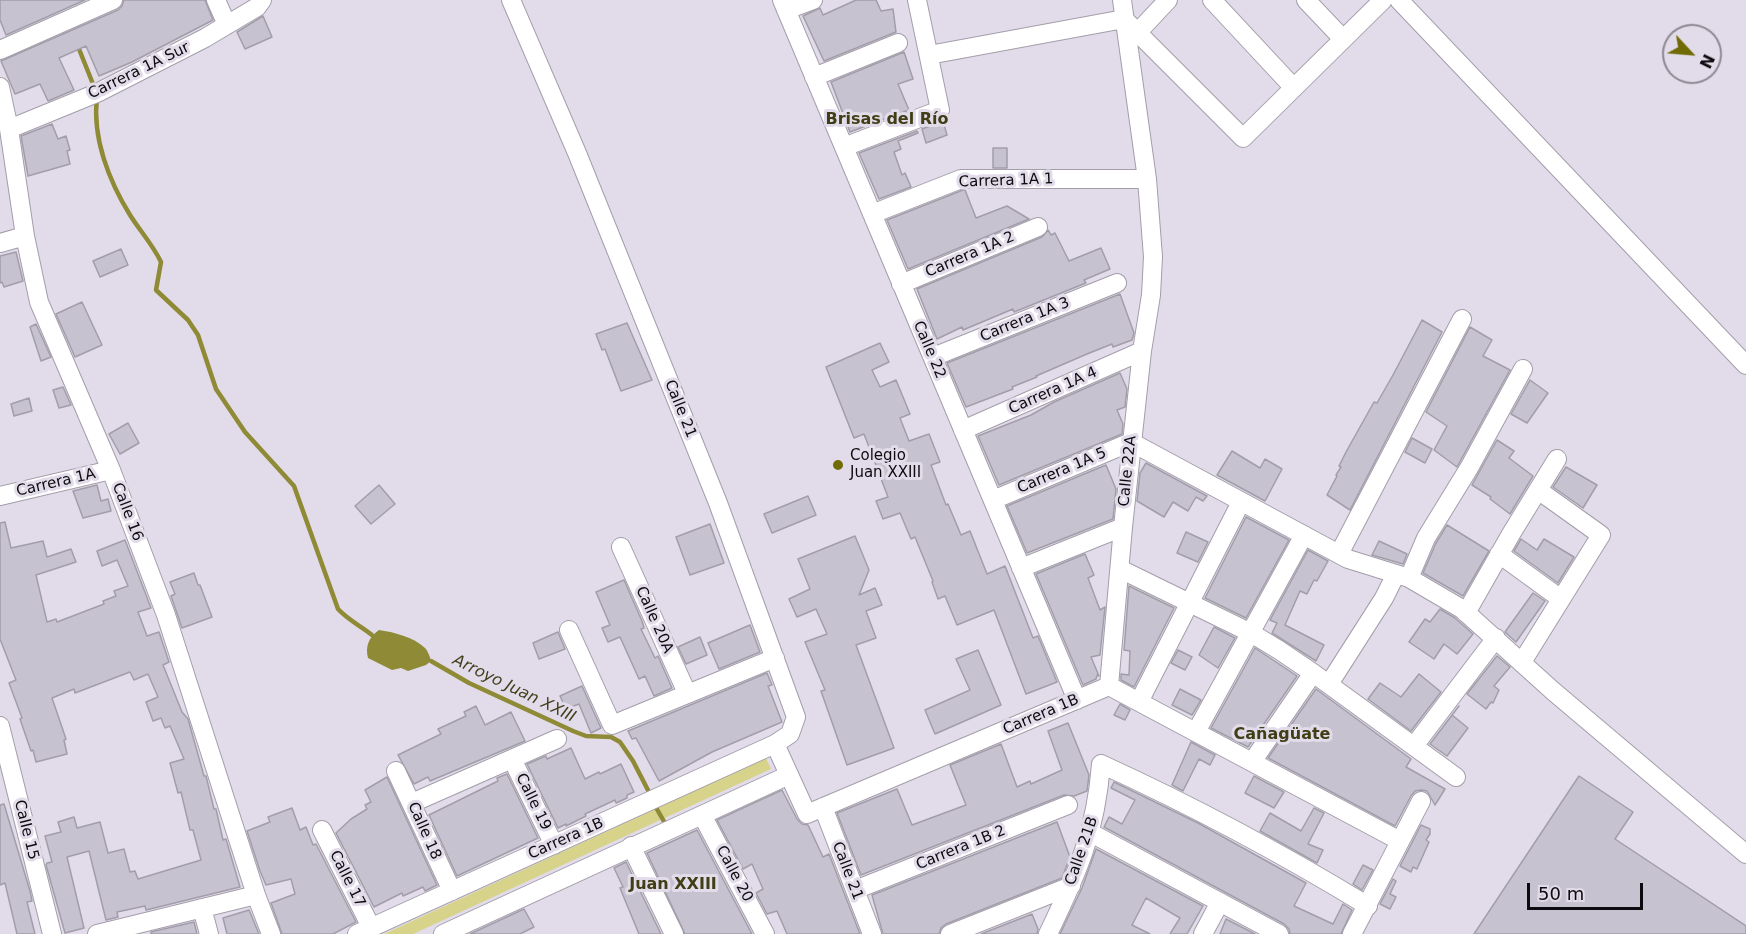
<!DOCTYPE html>
<html>
<head>
<meta charset="utf-8">
<style>
	body { margin:0 }
	#map { position:relative; width:1746px; height:934px; overflow:hidden; background:#e2dcea; font-family:"DejaVu Sans",sans-serif }
	canvas { display:block }
	.north { position:absolute; left:1662px; top:24px; width:60px; height:60px; box-sizing:border-box; background:#e2dcea; border:2px solid #8d8892; border-radius:50%; rotate:116deg; font-size:16px; font-weight:700; line-height:24px; text-align:center; color:#0d0b0f }
	.north::after { content:''; display:block; margin:auto; width:21px; height:27px; background:#716b06; clip-path:polygon(50% 0,100% 100%,50% 72%,0 100%) }
	.scale { position:absolute; left:1527px; top:883px; width:116px; height:27px; box-sizing:border-box; border:3px solid #0d0b0f; border-top:0; padding-left:8px; font-size:18px; line-height:21px; white-space:nowrap; color:#0d0b0f; -webkit-text-stroke:4px #e2dcea; paint-order:stroke }
</style>
</head>
<body>
<div id="map">
<canvas width="1746" height="934"></canvas>
<div class="north">N</div>
<div class="scale">50 m</div>
</div>
<script>
const g = document.querySelector('canvas').getContext('2d');
g.lineJoin = 'round';
function fill(path, color) {
  g.fillStyle = color;
  g.fill(path, 'evenodd');
}
function strokePath(path, color, width, dash) {
  g.strokeStyle = color;
  g.lineWidth = width;
  g.lineCap = dash ? 'butt' : 'round';
  g.setLineDash(dash || []);
  g.stroke(path);
}
function drawText(font, color, halo, rows, align = 'center') {
  g.font = font + ' "DejaVu Sans",sans-serif';
  g.lineWidth = 6;
  g.setLineDash([]);
  g.textBaseline = 'middle';
  g.strokeStyle = halo;
  g.fillStyle = color;
  for (const [text, x, y, turn = 0] of rows) {
    g.save();
    g.translate(x, y);
    g.rotate((+turn || 0) * Math.PI / 180);
    g.textAlign = isNaN(turn) ? turn : align;
    if (halo) g.strokeText(text, 0, 0);
    g.fillText(text, 0, 0);
    g.restore();
  }
}
fill(new Path2D(`
	M766,758L771,769L413,934H384Z`), '#d7d38a');
fill(new Path2D(`
	M379,630C393,632 414,637 425,648C428,651 430,657 431,661L426,665L408,671L401,668L392,670L368,658C365,646 369,637 379,630Z`), '#8f8a36');
strokePath(new Path2D(`
	M77,44L95,89
	M97,97C92,138 109,181 130,215C140,231 153,245 161,262L156,290L188,320L198,335L216,389L245,432L294,486L338,609C348,620 361,626 372,635
	M431,661L469,683L573,731L586,736L611,737L620,742L633,761L651,796
	M654,804L666,825`), '#8f8a36', 4.5);
const building = new Path2D(`
	M0,0H85L6,35L0,20Z
	M124,0H205L213,20L132,62L99,76L86,46L59,58L74,90L48,101L40,84L15,94L1,61L118,10L122,6Z
	M856,0H876L881,11L893,9L896,32L824,61L803,16L820,8L823,15Z
	M263,16L272,37L245,49L237,32Z
	M904,52L913,79L898,84L909,110L850,132L831,82Z
	M943,121L947,135L926,143L922,129Z
	M52,124L58,139L66,136L70,150L67,151L70,164L28,176L21,136Z
	M917,131L918,133L898,141L901,149L894,152L902,175L905,173L911,187L879,199L859,153Z
	M993,148H1007V168H993Z
	M963,190H965L976,218L1007,206L1029,219L908,269L887,220Z
	M1048,230L1051,235L1055,233L1069,261L1101,248L1110,269L1084,280L1086,283L1014,312L1013,309L963,330L962,327L937,339L917,289L1042,237Z
	M121,249L128,265L100,277L93,261Z
	M16,252L23,281L4,287L2,282L0,283V256Z
	M1120,294L1134,333L1132,340L1113,347L1112,344L1087,354L1036,376L1037,377L1012,387L1013,389L966,407L947,363Z
	M82,302L102,345L75,357L56,314Z
	M1422,320L1442,332L1350,510L1327,495L1337,476L1336,475L1341,467L1339,466L1346,452L1374,402L1377,403L1393,375Z
	M627,323L652,380L621,391L605,349L602,350L596,334Z
	M36,324L51,357L41,361L30,327Z
	M1470,327L1492,340L1483,356L1510,370L1457,467L1434,450L1447,426L1426,412Z
	M880,343L889,362L872,370L880,387L896,380L910,414L900,418L909,441L929,434L940,462L931,465L946,505L948,504L961,535L970,531L987,574L1005,566L1033,638L1038,636L1057,682L1026,694L994,610L957,625L945,596L938,599L932,582L933,581L915,537L911,539L900,513L883,519L876,501L888,497L864,434L854,438L826,367Z
	M1120,373L1127,389L1125,407L1117,410L1123,424L1122,434L999,485L978,436L1031,415L1054,402Z
	M1530,380L1548,393L1527,423L1511,414Z
	M63,387L71,405L59,408L53,390Z
	M29,398L32,411L14,416L11,404Z
	M128,423L139,443L120,454L109,434Z
	M1412,438L1432,449L1425,463L1405,452Z
	M1497,440L1514,451L1509,458L1533,476L1510,514L1490,499L1491,497L1472,485Z
	M1232,451L1260,468L1265,459L1282,469L1265,501L1217,475Z
	M1146,463L1207,496L1203,501L1196,497L1188,511L1173,502L1164,517L1137,501L1140,473Z
	M1106,465L1116,489L1113,519L1027,553L1007,506Z
	M1566,467L1597,485L1583,508L1553,487Z
	M97,485L101,501L108,499L111,511L83,518L73,491Z
	M379,485L395,504L371,524L355,506Z
	M808,496L816,515L772,533L764,514Z
	M1246,517L1289,540L1246,618L1205,598Z
	M5,522L11,548L43,541L47,557L71,549L76,562L36,575L47,622L56,619L57,622L104,604L103,601L116,596L114,591L128,586L117,560L102,566L97,551L125,540L151,608L138,612L147,636L159,632L169,662L163,665L182,712L188,719L204,776H206L214,809H216L223,840L226,839L240,887L146,910L145,906L117,912L118,917L106,920L89,851L67,857L84,928L65,933L46,865L47,863L52,862L45,836L61,832L58,822L74,817L77,828L100,822L108,853L124,849L130,872L135,871L138,879L201,860L193,830H190L181,792L178,793L170,763L184,759L170,726L165,728L161,718L153,721L146,702L158,697L148,674L134,680L130,672L75,693L74,689L52,698L66,739L64,740L67,754L36,762L33,750L31,751L20,719L22,718L9,683L16,680L0,639V523Z
	M710,524L724,563L690,575L676,537Z
	M1447,525L1489,551L1463,596L1423,573L1436,543Z
	M1186,532L1208,542L1198,562L1177,553Z
	M855,536L869,570L859,595L875,588L882,605L866,611L876,638L856,645L894,748L847,765L821,691L825,690L805,642L827,634L816,609L797,617L789,599L810,589L798,559Z
	M1521,539L1537,550L1544,539L1574,557L1558,583L1514,551Z
	M1379,541L1407,554L1403,564L1372,555Z
	M1308,550L1328,561L1317,581L1314,580L1307,594L1300,591L1285,625L1324,645L1316,661L1272,633L1277,623L1270,620Z
	M1085,554L1094,575L1088,578L1100,610L1105,607L1100,655L1091,657L1099,676L1097,675L1096,679L1083,685L1036,574Z
	M194,573L198,585H200L212,617L182,628L171,596L175,594L170,582Z
	M624,580L642,621L644,628L641,629L655,658L658,656L672,688L654,696L645,676L639,679L620,637L608,642L602,628L610,625L596,592Z
	M1129,586L1174,608L1134,687L1121,680V674L1129,675L1130,651L1124,650Z
	M1533,593L1545,601L1516,642L1505,632Z
	M1440,609L1455,618L1473,634L1457,654L1444,644L1434,659L1409,642L1425,619L1430,622Z
	M750,625L760,652L719,669L708,643Z
	M1214,627L1235,638L1218,668L1199,655Z
	M558,632L565,649L539,659L533,643Z
	M700,637L707,655L686,664L678,647Z
	M1255,648L1297,676L1248,747L1211,728Z
	M978,650L1001,705L935,734L925,710L970,690L956,659Z
	M1178,650L1192,657L1185,670L1171,663Z
	M1497,656L1510,667L1494,686L1499,690L1493,703L1491,702L1486,709L1467,694Z
	M767,673L772,685L768,686L782,722L712,752L659,781L636,738L632,739L628,731Z
	M1419,674L1441,692L1411,731L1368,699L1380,683L1401,697Z
	M582,686L601,728L591,733L579,704L566,709L560,696Z
	M1180,689L1201,700L1192,715L1172,705Z
	M1316,689L1411,759L1406,767L1445,789L1435,805L1427,791L1421,790L1415,791L1411,796L1395,826L1268,758Z
	M1120,704L1130,710L1125,720L1114,715Z
	M476,706L485,725L511,712L525,741L430,781L428,777L414,784L398,755L441,734L438,729L466,716L464,712Z
	M1459,706L1452,715L1468,728L1447,756L1430,744Z
	M1068,723L1089,775L1087,791L1074,796L1064,795L861,875L837,813L897,789L912,825L966,805L950,765L1001,744L1017,787L1030,781L1031,784L1062,770L1048,731Z
	M1191,742L1215,755L1210,765L1199,759L1183,791L1172,785Z
	M571,748L585,779L599,772L600,774L621,764L634,792L627,795V798L616,803L615,800L585,814L586,816L566,826V824L558,828L527,764L546,756L547,759Z
	M507,774L538,838L457,876L429,815L498,781L497,778Z
	M1254,776L1284,792L1274,808L1245,793Z
	M1579,776L1633,812L1615,839L1746,926V934H1474Z
	M387,777L437,885L425,891L423,887L403,896L402,893L374,907L336,833L351,819L367,809L365,805L371,802L365,790Z
	M1114,782L1198,823L1306,883L1294,906L1333,924L1343,904L1352,910L1341,934H1290L1289,929L1284,924L1104,827L1109,817L1122,824L1135,800L1111,788Z
	M782,790L797,819L802,824L808,825L823,857L829,854L860,934H787L777,911L767,914L756,893L763,889L752,864L743,869L717,820Z
	M4,804L30,891L32,901L27,902L35,934H17L5,883L0,885V805Z
	M292,808L300,830L306,827L313,845L316,844L356,922L333,934H282L271,903L295,894L291,879L266,885L260,871L247,831L270,822L268,817Z
	M1314,808L1324,813L1308,844L1323,850L1317,863L1260,831L1270,813L1301,831Z
	M1057,822L1070,857L1062,878L946,924L941,928L939,934H883L872,895Z
	M1421,825L1430,829V834L1426,840L1429,842L1417,869L1413,867L1411,872L1400,866Z
	M697,830L752,934H685L647,853Z
	M1096,849L1203,906L1187,934H1170L1180,918L1146,898L1132,925L1150,934H1060L1082,888Z
	M626,862L661,934H639L620,888L623,887L614,868Z
	M1363,865L1373,870L1362,890L1353,884Z
	M1393,879L1396,881L1390,894L1396,897L1390,909L1380,904Z
	M524,909L534,927L520,934H470Z
	M249,910L259,934H227L223,918Z
	M1032,914L1038,929L1037,934H981Z
	M1226,919L1255,934H1220Z
	M194,922L197,934H151V932Z`);
fill(building, '#c7c2cf');
strokePath(building, '#a39daa', 1.5);
const minor = new Path2D(`
	M216,0L227,25
	M782,0L1077,700
	M1212,0L1294,88
	M1306,0L1343,39
	M1399,0L1746,365
	M786,10L813,0
	M1137,33L1168,0
	M0,50L113,0
	M929,55L1124,19L1243,138L1383,0
	M814,77L898,43
	M0,87L9,129L25,236L39,302L111,470L166,615L256,895L271,934
	M9,129L97,93L205,38L257,7L262,0
	M844,147L940,110L917,0
	M872,214L961,179H1147
	M0,243L25,236
	M901,284L1038,227
	M933,357L1117,283
	M963,430L1142,351
	M0,496L111,470
	M993,500L1131,442L1348,559L1409,578L1462,609L1553,691L1746,854
	M621,547L687,693
	M1339,554L1462,319
	M1499,554L1561,599
	M1021,568L1123,527
	M1120,569L1251,633L1279,650L1313,673L1456,777
	M1409,578L1426,538L1469,468L1523,369
	M1466,613L1511,534L1557,459
	M569,630L612,725L775,658
	M1522,662L1601,535L1538,490
	M1329,684L1384,598L1396,574
	M1109,686L1123,527L1142,351L1151,295L1153,257L1147,179L1122,0
	M1109,686L1400,841
	M1139,702L1241,502
	M0,726L52,934
	M1196,732L1304,535
	M775,744L807,814L1109,686
	M1414,746L1496,638
	M512,759L554,845
	M1252,762L1313,673
	M396,771L452,891
	M412,803L557,739
	M823,807L872,934
	M702,815L765,934
	M322,830L371,927
	M1091,833L1279,934
	M631,846L674,934
	M855,890L1068,805
	M202,908L209,934
	M97,934L256,895
	M357,934L775,744L790,734L796,717L718,503L577,153L511,0
	M443,934L789,775
	M950,934L1071,886
	M1048,934C1077,874 1096,832 1101,764C1193,806 1281,853 1368,906
	M1203,934L1220,902
	M1352,934L1421,801`);
strokePath(minor, '#a39eaa', 20);
strokePath(minor, '#fff', 18);
for (const [x, y, r, color] of [
	[838,465,6,"#716b06"]
]) {
  const dot = new Path2D();
  dot.arc(x, y, r, 0, 2 * Math.PI);
  g.fillStyle = color;
  g.fill(dot);
  strokePath(dot, '#e2dcea', 2);
}
drawText('15px', '#0d0b0f', '#e2dcea', [
	["Carrera 1A Sur",139,71,-26],
	["Carrera 1A 1",1006,181,-2],
	["Carrera 1A 2",970,255,-23],
	["Carrera 1A 3",1025,320,-22],
	["Calle 22",929,350,67],
	["Carrera 1A 4",1053,391,-24],
	["Calle 21",680,409,68],
	["Carrera 1A 5",1062,471,-23],
	["Calle 22A",1128,471,-84],
	["Carrera 1A",56,483,-13],
	["Calle 16",127,512,69],
	["Calle 20A",654,620,66],
	["Carrera 1B",1041,715,-23],
	["Calle 19",533,802,64],
	["Calle 15",26,830,76],
	["Calle 18",424,831,66],
	["Carrera 1B",566,839,-24],
	["Carrera 1B 2",961,848,-22],
	["Calle 21B",1082,851,-71],
	["Calle 21",847,871,69],
	["Calle 20",734,874,62],
	["Calle 17",347,879,63]
]);
drawText('15px', '#0d0b0f', '#e2dcea', [
	["Colegio",850,456],
	["Juan XXIII",850,473]
], 'left');
drawText('bold 16px', '#403e15', '#e2dcea', [
	["Brisas del Río",887,120],
	["Cañagüate",1282,735],
	["Juan XXIII",673,885]
]);
drawText('italic 16px', '#42401c', '#e2dcea', [
	["Arroyo Juan XXIII",514,689,26]
]);
</script>
</body>
</html>
